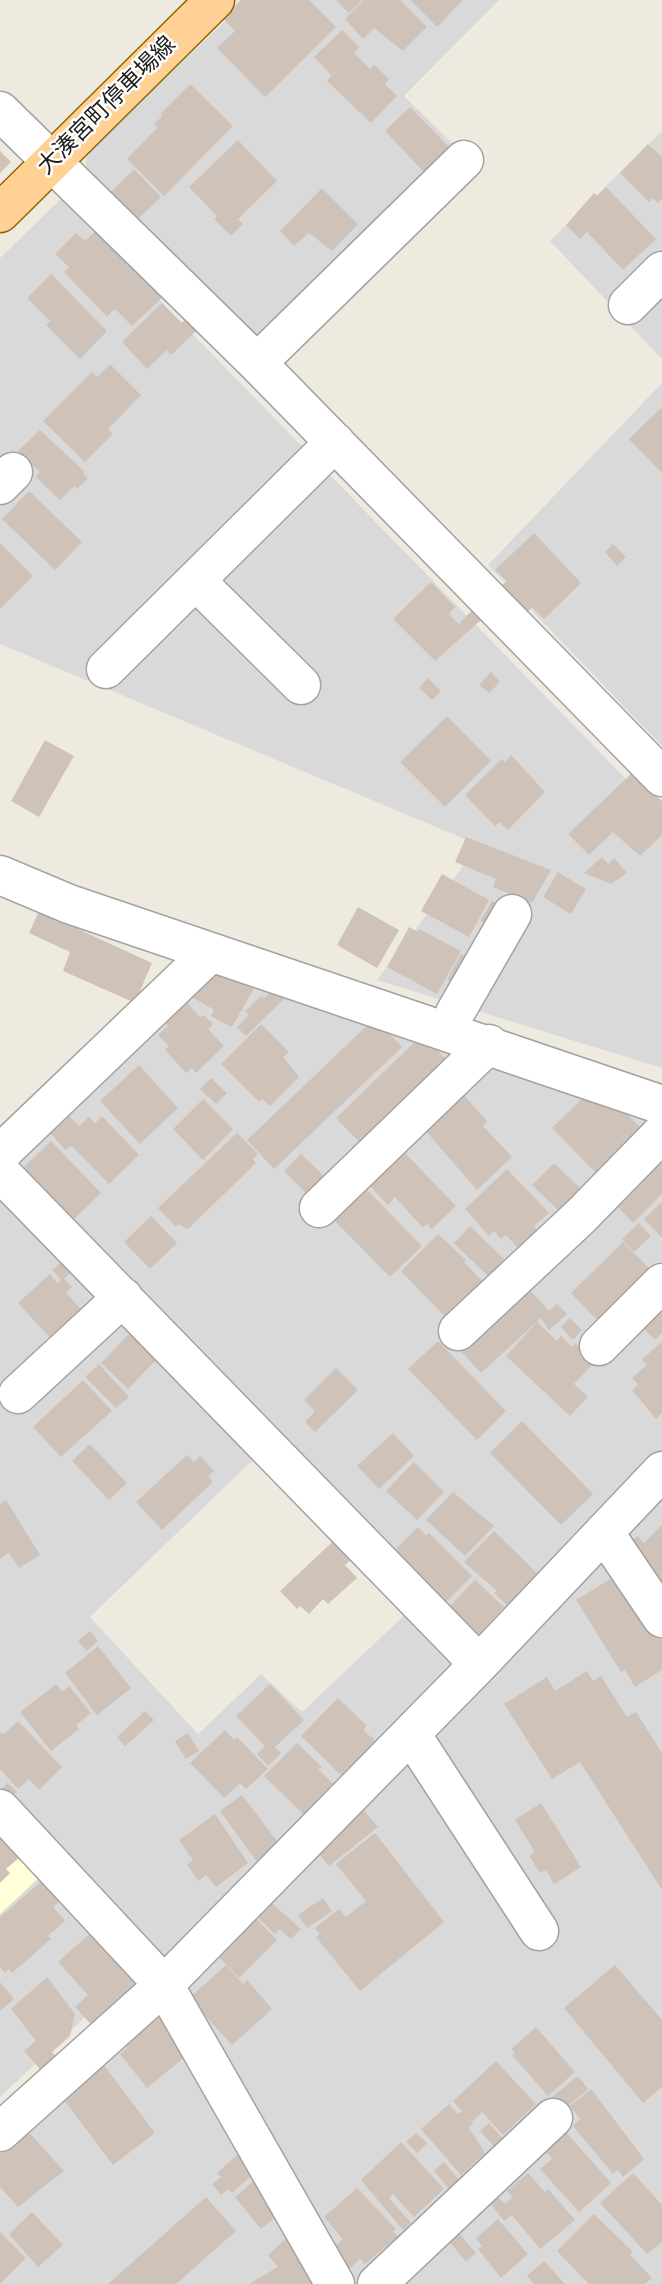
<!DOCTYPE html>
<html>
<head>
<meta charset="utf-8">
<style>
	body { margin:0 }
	canvas { display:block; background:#efeae0 }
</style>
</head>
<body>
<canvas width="662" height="2284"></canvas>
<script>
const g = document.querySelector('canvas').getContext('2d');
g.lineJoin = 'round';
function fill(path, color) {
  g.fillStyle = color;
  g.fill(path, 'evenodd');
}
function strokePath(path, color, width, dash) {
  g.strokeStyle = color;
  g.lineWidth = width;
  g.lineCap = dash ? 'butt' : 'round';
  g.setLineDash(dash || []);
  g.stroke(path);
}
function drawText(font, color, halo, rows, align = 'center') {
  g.font = font + ' Arial,"Noto Sans JP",sans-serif';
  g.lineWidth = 5;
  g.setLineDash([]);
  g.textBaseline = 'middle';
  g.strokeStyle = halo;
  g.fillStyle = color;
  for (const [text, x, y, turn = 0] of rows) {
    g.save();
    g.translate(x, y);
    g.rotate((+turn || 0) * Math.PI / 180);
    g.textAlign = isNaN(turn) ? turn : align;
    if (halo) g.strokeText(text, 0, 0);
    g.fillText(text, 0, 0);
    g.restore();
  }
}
fill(new Path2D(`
	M247,0H499L404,96L456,147L251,342L87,175L86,154Z
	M662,131V359L550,241Z
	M61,199L662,816V1068L377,980L479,845L0,644V258Z
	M662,383V746L488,565Z
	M211,969L662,1118V1454L481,1650L15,1161Z
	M0,1190L262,1451L90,1617L198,1734L261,1674L302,1712L412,1608L460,1664L167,1964L0,1791Z
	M662,1488V2284H350L186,1999L187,1983Z
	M42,1875L128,1977L0,2097V1914Z
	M161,2008L322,2284H0V2152Z`), '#dad9d9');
fill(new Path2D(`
	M0,1822L42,1875L0,1914Z`), '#ffffd9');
fill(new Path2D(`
	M241,0H309L336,27L265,97L217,48L235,31L223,18Z
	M336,0H362L349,13Z
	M364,0H400L427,27L403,51L374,28L363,39L345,19Z
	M410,0H463L437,27Z
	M342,30L359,47L350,58L354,53L370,69L374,64L389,79L385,84L397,96L371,123L327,81L337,70L331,75L314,57Z
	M190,84L233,126L164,196L127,159L157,128L154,124L162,116L160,114Z
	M410,107L451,149L426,174L385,131Z
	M238,140L277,181L238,219L243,224L231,236L214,219L217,216L189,187Z
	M648,144L662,157V199L658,203L653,198L649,202L620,173Z
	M0,151L11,162L0,173Z
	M134,169L161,197L136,221L109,194Z
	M606,187L656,239L623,270L587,232L580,239L566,225L594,193L597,196Z
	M322,188L358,224L332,251L309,233L294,246L280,231Z
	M98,229L164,296L132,326L115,309L107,317L64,272L69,267L55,254L76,233L85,241Z
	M51,274L107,331L80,359L46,325L50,321L27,298Z
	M162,303L182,323L185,319L196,331L171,355L167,350L147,369L122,342Z
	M110,364L141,395L108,429L113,434L85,462L43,421L92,372L97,377Z
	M662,407V473L629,439Z
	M40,430L85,472L83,473L88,478L77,489L74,486L60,500L36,477L40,472L18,451Z
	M29,491L82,542L55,570L2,519Z
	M534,533L581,583L544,619L532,607L528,612L502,585L507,581L495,570Z
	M0,543L33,576L0,609Z
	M613,544L626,557L617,566L605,552Z
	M431,582L455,607L449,614L459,624L473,609L482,619L435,661L393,619Z
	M491,672L500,682L489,693L479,685Z
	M428,678L441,691L432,700L419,688Z
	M447,716L491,761L445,807L400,762Z
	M45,740L74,756L39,817L11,801Z
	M511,755L545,792L508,830L499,822L495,826L465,795L502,759L505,762Z
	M633,772L662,801V835L640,856L613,832L589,855L568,834Z
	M466,837L551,870L532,903L493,887L496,879L455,862Z
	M602,857L608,864L614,858L627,873L611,884L584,873Z
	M558,872L586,889L571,914L543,897Z
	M442,874L489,900L469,937L421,911Z
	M492,901L501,906L490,927L480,921Z
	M358,907L399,930L377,968L337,945Z
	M39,911L152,963L135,1003L63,971L70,952L29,933Z
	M409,927L418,932L419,929L461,951L437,994L387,967Z
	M461,954L467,957L453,983L447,980Z
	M210,966L257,983L232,1027L211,1016L214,1010L192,997Z
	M278,986L291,992L246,1036L237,1027L249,1015L245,1011L261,996L264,998Z
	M184,999L200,1017L204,1015L213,1024L208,1029L224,1046L196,1073L192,1068L186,1073L165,1050L169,1046L158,1035L168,1026L163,1019Z
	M375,1018L402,1047L274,1169L247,1140Z
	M261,1024L289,1052L283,1057L299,1077L270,1106L262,1099L259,1102L221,1064Z
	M422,1035L447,1060L361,1144L336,1118Z
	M139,1065L178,1108L140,1144L100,1101Z
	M211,1078L227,1093L216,1104L200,1089Z
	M591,1090L613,1100L644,1131L598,1175L552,1128Z
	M463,1094L487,1121L483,1126L512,1157L477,1190L424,1129Z
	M203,1099L233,1129L203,1160L173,1129Z
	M65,1112L79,1126L89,1117L95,1123L102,1116L139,1155L109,1184L72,1146L65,1150L46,1128Z
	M237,1133L258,1154L253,1159L256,1163L188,1229L178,1224L176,1227L158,1208Z
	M51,1141L101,1193L73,1220L35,1180L27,1187L16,1175Z
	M662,1150V1194L633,1223L611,1200Z
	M405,1153L456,1206L432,1229L427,1224L423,1228L395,1197L388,1205L370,1186Z
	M301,1154L328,1180L311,1198L284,1171Z
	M554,1163L582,1190L560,1212L532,1185Z
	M507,1169L549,1213L534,1226L538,1231L518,1248L506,1235L501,1239L494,1231L489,1236L465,1209Z
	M365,1188L422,1246L390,1277L333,1219Z
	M662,1202V1238L644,1219Z
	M151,1216L177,1243L150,1269L124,1242Z
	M639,1223L651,1236L634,1252L622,1239Z
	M470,1226L506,1261L490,1278L454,1243Z
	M438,1234L466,1260L464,1262L488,1287L451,1323L401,1271Z
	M623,1242L652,1271L599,1322L571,1293Z
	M67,1257L76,1267L64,1279L72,1287L66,1293L82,1310L51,1339L18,1303L50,1274L57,1283L61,1280L52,1270Z
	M524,1284L549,1311L557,1304L567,1314L549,1330L541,1318L481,1373L455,1345Z
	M662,1300V1333L655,1340L638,1323Z
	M570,1318L582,1330L573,1340L561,1327Z
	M537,1322L557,1341L561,1336L572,1347L575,1343L595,1362L574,1384L588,1397L570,1416L506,1356Z
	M132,1331L159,1357L128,1389L101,1363Z
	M438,1341L506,1411L477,1440L408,1369Z
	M662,1342V1413L656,1419L632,1390L638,1385L632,1378L647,1365L642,1359Z
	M99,1364L129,1397L116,1408L85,1377Z
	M336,1368L358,1390L315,1432L305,1422L315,1411L304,1400Z
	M83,1380L112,1411L61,1457L33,1427Z
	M522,1421L593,1494L561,1525L490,1453Z
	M393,1433L414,1456L379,1489L357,1466Z
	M90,1444L127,1483L109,1500L72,1461Z
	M187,1455L194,1462L200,1456L214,1471L208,1476L213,1482L162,1530L136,1502Z
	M414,1462L444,1492L417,1520L386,1491Z
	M453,1492L494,1526L465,1556L426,1520Z
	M6,1500L40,1555L19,1568L9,1553L0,1559V1504Z
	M662,1525V1587L626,1544L638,1536L649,1550L644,1543Z
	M418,1527L426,1535L429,1533L472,1576L445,1603L394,1551Z
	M494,1531L540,1576L510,1608L494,1593L497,1591L464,1562Z
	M343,1532L361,1551L345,1565L357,1578L328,1604L323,1599L309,1614L300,1606L297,1609L280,1591Z
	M620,1573L662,1640V1670L635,1687L625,1670L621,1672L576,1600Z
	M475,1580L504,1607L478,1636L448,1608Z
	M90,1631L98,1641L87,1651L78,1641Z
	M98,1646L131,1688L97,1715L65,1673Z
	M587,1671L593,1681L601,1676L627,1717L636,1712L662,1753V1890L580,1762L552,1779L504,1704L547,1677L555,1691Z
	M56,1684L62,1692L69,1686L91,1713L76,1725L79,1729L51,1751L20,1712Z
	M270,1684L304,1720L275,1747L281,1753L268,1766L257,1754L265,1746L236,1716Z
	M338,1698L367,1726L363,1730L377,1742L343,1777L301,1736Z
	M145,1711L154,1720L125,1746L117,1737Z
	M18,1721L62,1767L39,1790L29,1779L18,1789L0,1769V1732L4,1734Z
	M225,1730L234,1740L237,1737L268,1769L246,1789L240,1783L224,1798L190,1763Z
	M188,1733L199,1751L186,1759L175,1741Z
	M297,1743L322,1767L318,1769L336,1787L306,1817L264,1776Z
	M8,1783L17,1792L10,1798L1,1789Z
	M242,1795L280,1845L257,1862L220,1811Z
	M541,1803L581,1867L554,1884L546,1870L540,1873L529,1856L535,1852L515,1820Z
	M360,1806L378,1827L329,1866L317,1851Z
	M215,1814L248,1863L216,1887L206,1875L199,1881L187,1865L193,1860L179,1840Z
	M375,1833L444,1922L360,1991L316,1937L320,1934L315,1928L339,1909L346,1917L366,1901L336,1864Z
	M0,1836L20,1857L6,1869L10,1873L0,1883Z
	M44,1879L62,1899L53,1907L65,1921L48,1936L51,1939L12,1973L9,1969L5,1973L0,1967V1917Z
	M323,1898L332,1911L307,1928L298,1915Z
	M269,1901L301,1929L291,1939L280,1929L275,1934L255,1915Z
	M254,1916L277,1940L239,1978L215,1953Z
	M92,1932L139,1983L98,2032L75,2007L88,1995L58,1962Z
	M226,1965L243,1984L247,1980L272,2009L232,2045L189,1998Z
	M615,1965L662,2020V2087L643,2103L564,2008Z
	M47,1977L75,2014L70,2036L52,2052L63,2064L47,2077L24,2051L36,2041L11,2009Z
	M0,1982L14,1999L0,2011Z
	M159,2011L192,2051L147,2088L120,2054L127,2048L122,2042Z
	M536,2027L575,2072L548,2096L512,2055L515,2053L511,2049Z
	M496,2061L536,2104L503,2135L482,2112L472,2122L465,2116L473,2124L469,2128L485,2153L461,2175L421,2129L449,2104L458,2114L462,2111L453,2101Z
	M103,2064L155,2133L113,2165L61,2096Z
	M578,2076L588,2089L563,2110L552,2097Z
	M591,2089L644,2159L623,2177L618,2170L613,2174L573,2126L580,2119L570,2106Z
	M489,2123L503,2139L495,2147L480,2131Z
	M26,2129L64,2171L18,2207L0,2187V2152Z
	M566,2132L611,2183L579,2212L540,2169L552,2159L545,2151Z
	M416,2133L427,2143L417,2153L406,2142Z
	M401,2142L444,2189L414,2217L393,2194L389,2198L411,2223L403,2230L361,2180Z
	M242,2151L258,2170L232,2193L228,2189L221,2195L212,2184L221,2177L217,2173Z
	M444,2162L460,2181L450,2190L434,2171Z
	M528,2173L545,2192L548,2189L575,2220L540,2249L512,2215L504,2221L490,2203L498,2197L505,2204L513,2197L507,2191Z
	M633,2173L662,2205V2242L647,2254L600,2203Z
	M255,2180L281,2212L261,2229L235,2197Z
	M357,2188L396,2229L393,2232L398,2236L365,2264L360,2259L347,2271L334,2247L343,2239L324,2217Z
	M206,2197L236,2231L176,2284H108Z
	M32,2212L63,2245L38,2267L9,2234Z
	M594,2214L633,2252L630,2255L652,2278L645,2284H589L557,2251Z
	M498,2219L528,2254L501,2278L478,2249L482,2246L476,2238Z
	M0,2232L26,2258L0,2284Z
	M458,2232L476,2253L466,2262L448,2240Z
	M292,2233L324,2284H249L278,2267L268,2255Z
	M544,2261L565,2284H534L527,2276Z`), '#cfc3b9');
const minor = new Path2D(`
	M0,111L257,363L662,777
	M628,305L662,271
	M257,363L464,160
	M0,485L13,472
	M196,581L301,685
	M106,669L335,442
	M0,875L69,904L662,1105
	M450,1032L455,1013L512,914
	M0,1154L210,953
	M0,1172L479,1664
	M319,1208L489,1044
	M458,1331L581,1216L662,1133
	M599,1346L662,1283
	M18,1394L123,1297
	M604,1532L662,1618
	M411,1734L539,1931
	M0,1809L164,1985L335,2284
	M0,2132L164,1985L479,1664L662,1471
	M377,2284L553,2118`);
const major = new Path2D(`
	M0,213L215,0`);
strokePath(minor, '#a3a3a3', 41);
strokePath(major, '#946300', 41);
strokePath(minor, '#fff', 38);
strokePath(major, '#ffd195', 38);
drawText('23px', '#1c1c1c', '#fff', [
	["大湊宮町停車場線",107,106,-45]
]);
</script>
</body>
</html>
